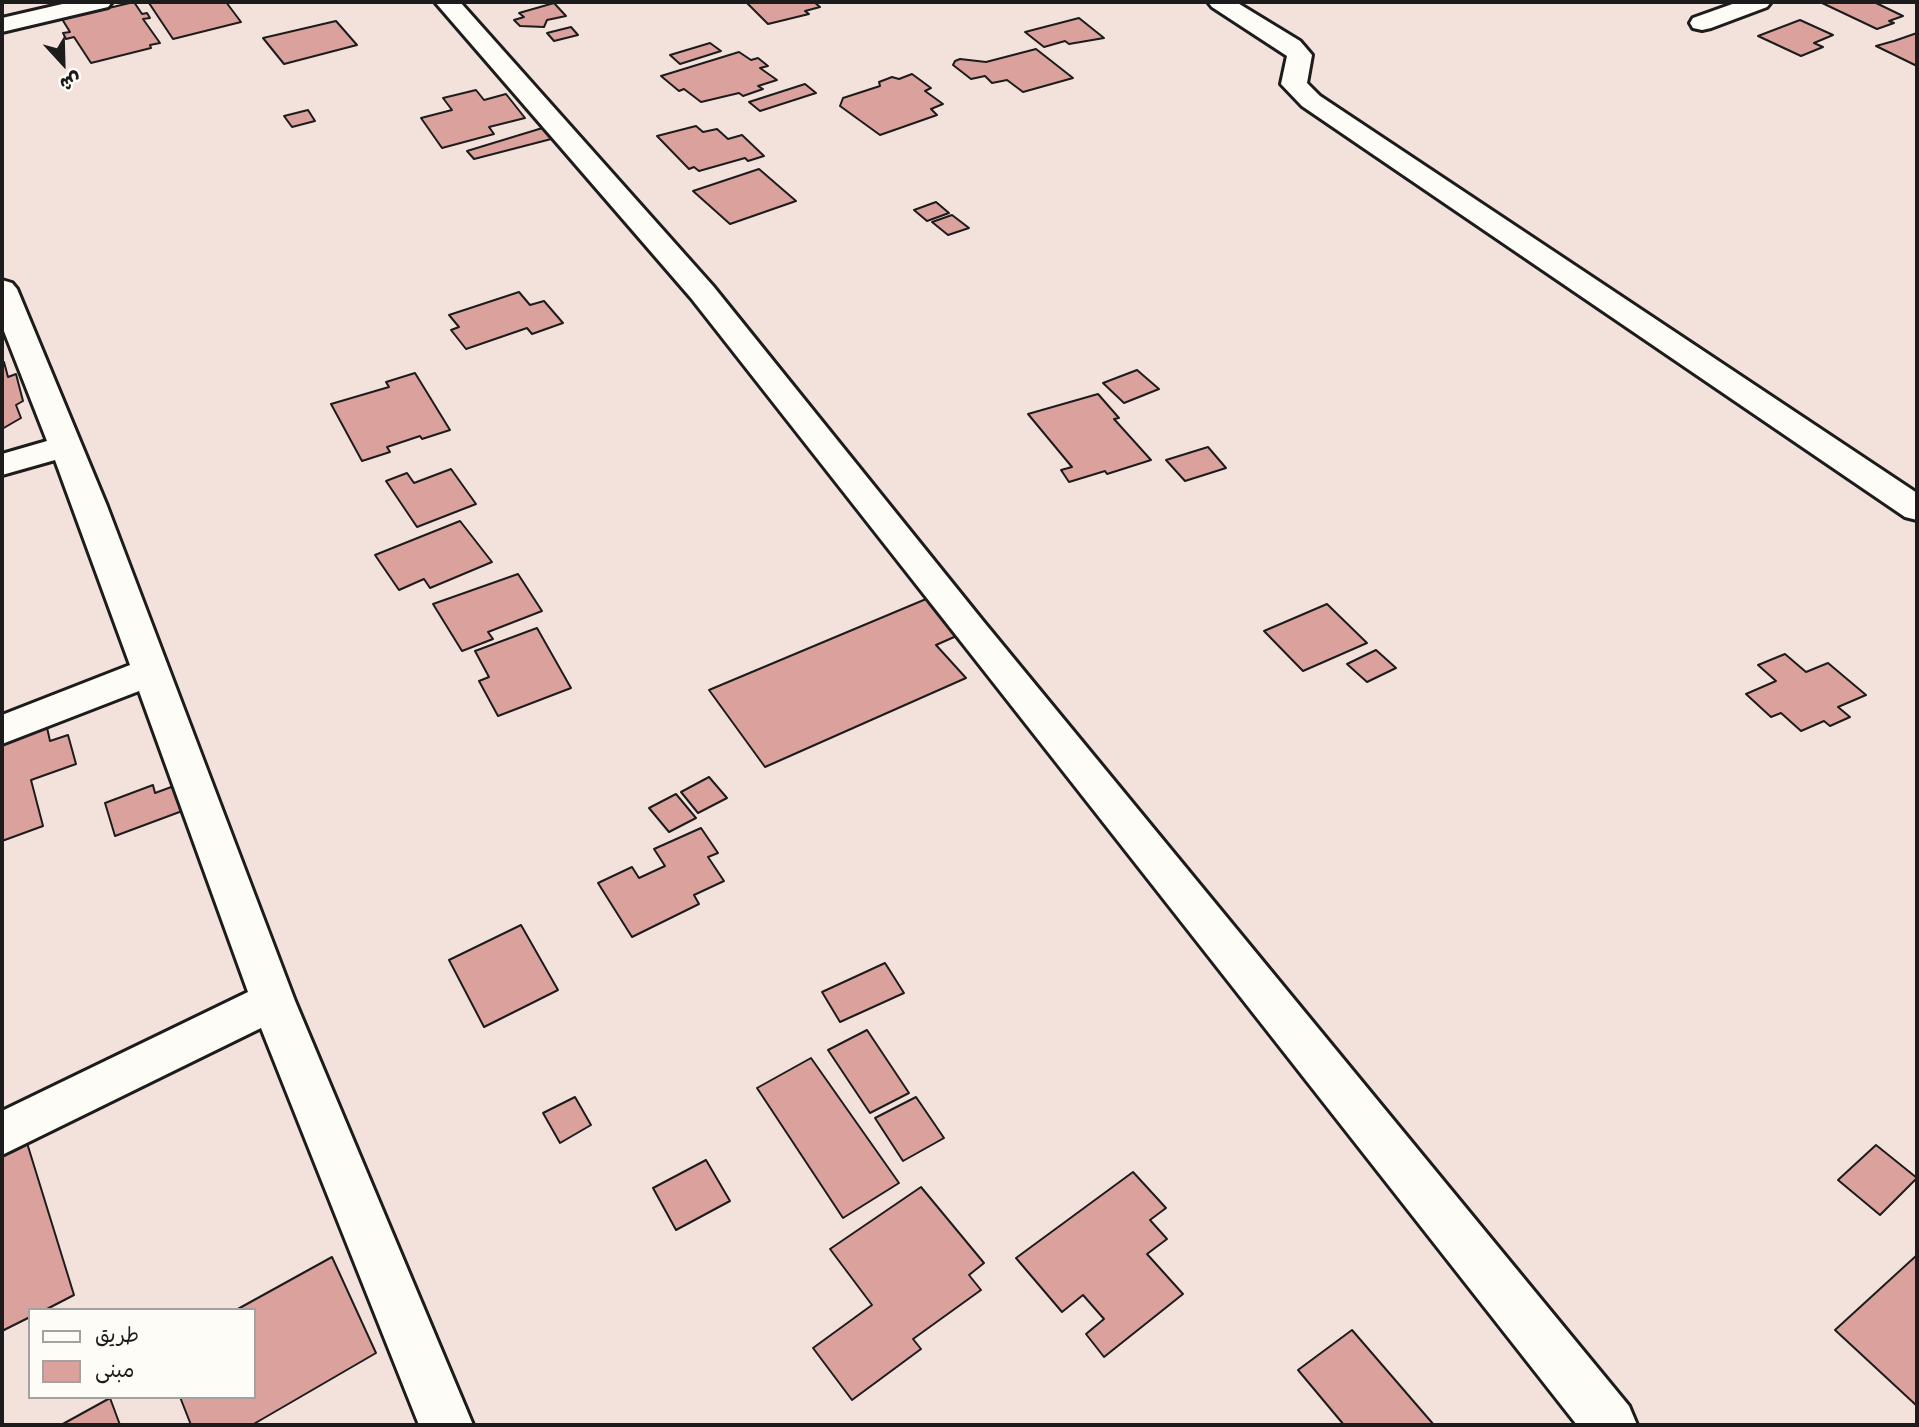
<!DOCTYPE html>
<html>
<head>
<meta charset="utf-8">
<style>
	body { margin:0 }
	#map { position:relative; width:1919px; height:1427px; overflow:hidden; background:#f3e1dc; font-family:Mali,"Playpen Sans Arabic",sans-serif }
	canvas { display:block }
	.frame { position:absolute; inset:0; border:4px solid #1c1c1c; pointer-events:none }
	.legend { position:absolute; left:28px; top:1308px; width:228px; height:91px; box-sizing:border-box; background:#fdfcf7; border:2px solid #a3a29f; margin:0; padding:9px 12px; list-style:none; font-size:21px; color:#1c1c1c }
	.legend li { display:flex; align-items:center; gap:14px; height:35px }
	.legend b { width:35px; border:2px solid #a3a29f }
	.north { position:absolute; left:28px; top:28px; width:70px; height:70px; -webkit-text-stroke:5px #fdfcf7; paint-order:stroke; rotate:158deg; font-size:19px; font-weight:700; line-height:28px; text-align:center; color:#1c1c1c }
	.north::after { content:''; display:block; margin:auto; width:24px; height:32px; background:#1c1c1c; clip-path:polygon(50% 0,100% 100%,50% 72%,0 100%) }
</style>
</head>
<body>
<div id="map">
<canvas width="1919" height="1427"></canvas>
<div class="frame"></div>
<ul class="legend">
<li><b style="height:9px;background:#fdfcf7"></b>طريق</li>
<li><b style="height:19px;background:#dba19c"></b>مبنى</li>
</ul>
<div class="north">ش</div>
</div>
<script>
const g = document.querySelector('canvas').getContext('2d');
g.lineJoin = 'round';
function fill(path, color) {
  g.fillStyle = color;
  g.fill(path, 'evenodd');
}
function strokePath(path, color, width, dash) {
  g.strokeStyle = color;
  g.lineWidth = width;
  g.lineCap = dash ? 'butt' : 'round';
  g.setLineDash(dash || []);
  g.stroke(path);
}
const building = new Path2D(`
	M134,2L142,14L147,13L150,18L143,19L160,43L150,45L151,48L91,63L74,37L66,39L63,33L70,32L62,19Z
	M226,2L241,22L173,39L149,3Z
	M746,2H814L820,7L805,11L809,14L768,24Z
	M1820,2H1874L1903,16L1889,21L1894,23L1877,29Z
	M554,3L566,16L547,20L544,27L520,26L514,20L524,17L519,13Z
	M1079,18L1104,38L1069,44L1065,41L1044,47L1025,32Z
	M1800,20L1833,35L1814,43L1823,47L1801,56L1758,36Z
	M336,21L357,45L284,64L263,38Z
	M571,27L578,35L554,41L547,33Z
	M1917,33V66L1876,46L1894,41Z
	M710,43L721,51L680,64L670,55Z
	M1036,49L1073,78L1023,92L1007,80L992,83L985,76L971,79L953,65L955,61L960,59L986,62Z
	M739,52L751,60L758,58L768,66L760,68L777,80L758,86L763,89L743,96L739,93L701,102L684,89L679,91L661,76Z
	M912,74L931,88L925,91L943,104L931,109L937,115L880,135L840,106L843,98L880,86L879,82L892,77L899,79Z
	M805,84L816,93L760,111L749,102Z
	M476,90L484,100L506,94L525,118L489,127L494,134L442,148L421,118L452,110L443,98Z
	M308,110L315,121L292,127L284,116Z
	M549,126L559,137L474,159L467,151Z
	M696,126L703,132L717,129L728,139L742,135L764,156L748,161L745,158L699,171L694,167L689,169L657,136Z
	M759,169L796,201L730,224L693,191Z
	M936,202L949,213L927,221L914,210Z
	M952,215L969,228L948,235L932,222Z
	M519,292L530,305L544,301L563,323L532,334L527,328L466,349L451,330L459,327L449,315Z
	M4,362L8,377L16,374L23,401L16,405L21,418L2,429V363Z
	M1137,370L1159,389L1124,403L1103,383Z
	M415,373L450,430L422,439L420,436L387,447L390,452L362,461L331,404L389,387L386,382Z
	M1098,394L1119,418L1114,419L1151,460L1107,474L1105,471L1069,482L1061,470L1072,467L1028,414Z
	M1208,447L1226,468L1185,481L1166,460Z
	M451,469L476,504L417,527L386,481L407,473L414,483Z
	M460,521L492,562L430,588L424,579L399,590L375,555Z
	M518,574L542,611L488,632L493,639L462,651L433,604Z
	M938,594L970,630L936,645L966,678L765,767L709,690Z
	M1327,604L1367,643L1303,671L1264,631Z
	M537,628L571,688L498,716L479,681L489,677L475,651Z
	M1376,650L1396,668L1367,682L1347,664Z
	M1785,654L1806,672L1828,663L1866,695L1838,707L1850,717L1830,726L1824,721L1801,731L1781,713L1771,717L1746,694L1776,681L1758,665Z
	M46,723L50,741L68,735L76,764L31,780L43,826L2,841V739Z
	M709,777L727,798L698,813L681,792Z
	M193,779L201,804L115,836L105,803L153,785L155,793Z
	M676,794L696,818L669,832L649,808Z
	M701,828L718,853L708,857L724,881L694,895L699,904L632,937L598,883L632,867L639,878L665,866L654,849Z
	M521,925L558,990L484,1027L449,960Z
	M885,963L904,993L840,1022L822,992Z
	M867,1030L909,1093L870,1113L828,1050Z
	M811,1058L899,1183L843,1218L757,1088Z
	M575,1097L591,1125L560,1143L543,1113Z
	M916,1097L944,1138L903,1161L875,1118Z
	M27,1143L74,1295L45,1310H30V1317L2,1331V1155Z
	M1876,1145L1917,1178L1880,1215L1838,1180Z
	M706,1160L730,1201L676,1230L653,1188Z
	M1133,1172L1166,1208L1150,1220L1167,1239L1147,1254L1183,1294L1104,1357L1086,1334L1104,1319L1083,1295L1062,1312L1016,1258Z
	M921,1187L984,1263L969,1275L981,1290L913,1339L921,1349L852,1400L813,1348L872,1305L830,1249Z
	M1917,1255V1406L1835,1330Z
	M332,1257L376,1353L252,1425H191L180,1397H254V1310H236Z
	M1352,1330L1434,1425H1344L1298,1370Z
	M110,1398L120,1425H61Z`);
fill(building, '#dba19c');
strokePath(building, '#1c1c1c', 2);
const minor = new Path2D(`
	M435,2H460L713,286L983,621L1629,1406L1637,1425H1577L691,298Z
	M1208,2H1236L1300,41L1312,55L1307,83L1320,96L1917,493V520L1905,517L1302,106L1281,84L1287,56L1212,7Z
	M1738,2H1771L1767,7L1711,28L1702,30L1693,28L1690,23L1693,18Z
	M2,280L12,283L17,289L107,506L295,1001L473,1425H419L261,1028L2,1155V1111L248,992L139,691L2,744V715L130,665L55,460L2,475V454L47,441L2,326Z`);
const tertiary = new Path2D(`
	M71,2H112L108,7L2,32V18Z`);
strokePath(minor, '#1c1c1c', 6);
strokePath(tertiary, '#1c1c1c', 6);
fill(minor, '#fdfcf7');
fill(tertiary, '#fdfcf7');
</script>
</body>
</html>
